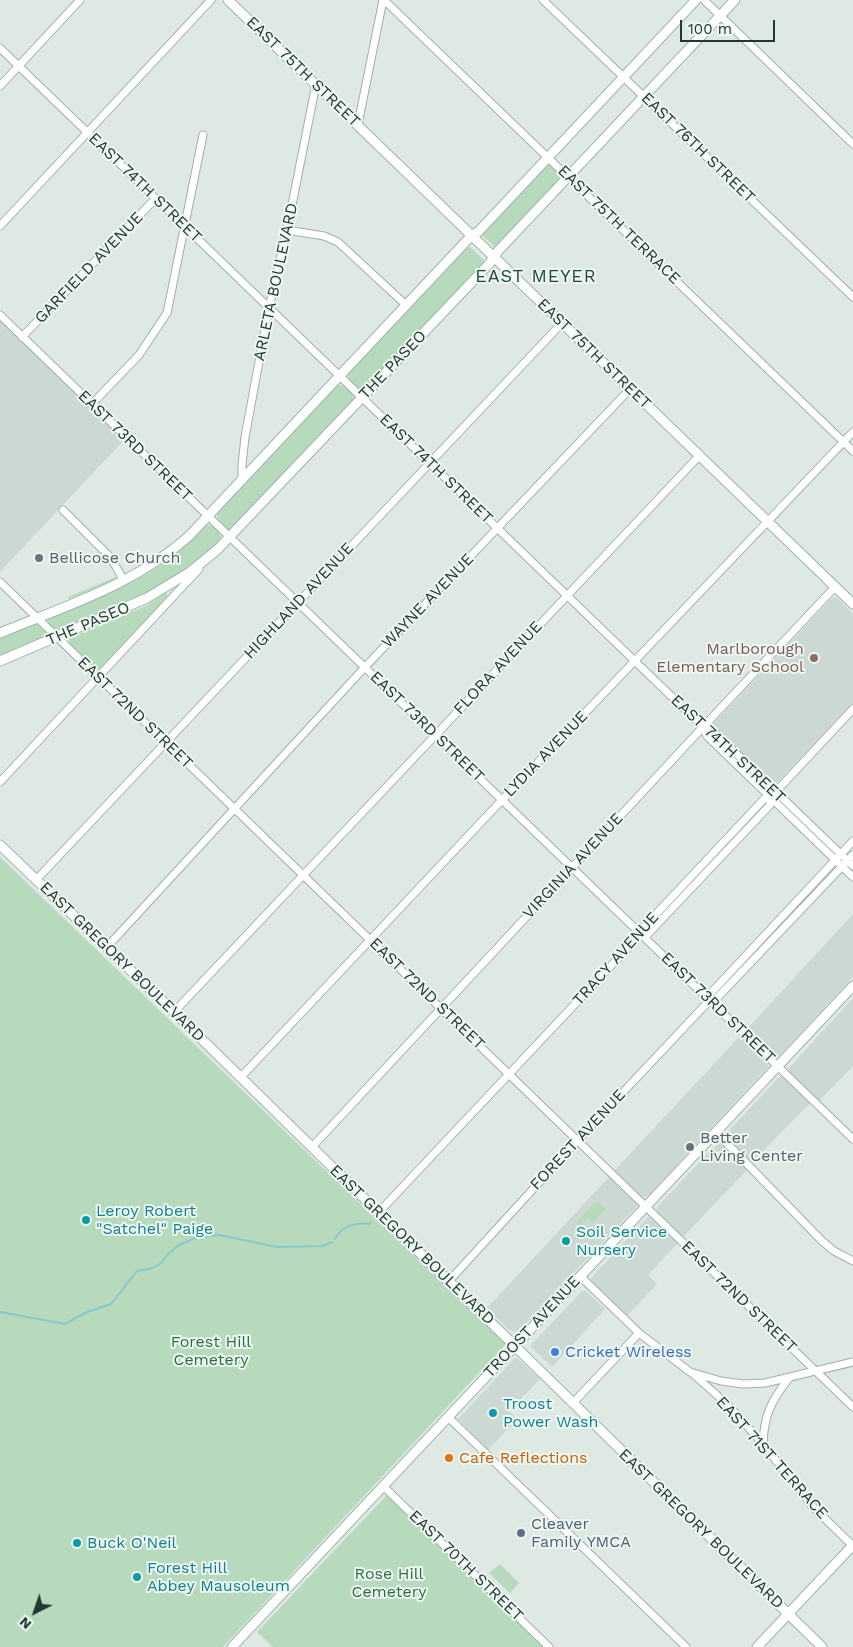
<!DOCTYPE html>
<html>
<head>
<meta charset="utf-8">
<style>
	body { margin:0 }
	#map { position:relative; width:853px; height:1647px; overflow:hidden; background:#dee9e3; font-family:"Work Sans",sans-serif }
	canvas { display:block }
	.north { position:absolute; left:10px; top:1587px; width:50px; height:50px; -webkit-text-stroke:4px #eef6f1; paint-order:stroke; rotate:221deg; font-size:14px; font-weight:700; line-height:20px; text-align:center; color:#20382f }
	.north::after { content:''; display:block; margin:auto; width:18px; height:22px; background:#20382f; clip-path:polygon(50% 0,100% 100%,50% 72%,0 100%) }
	.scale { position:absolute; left:680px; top:20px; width:95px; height:22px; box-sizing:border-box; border:2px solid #20382f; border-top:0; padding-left:6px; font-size:15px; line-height:18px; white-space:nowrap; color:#20382f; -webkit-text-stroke:4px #eef6f1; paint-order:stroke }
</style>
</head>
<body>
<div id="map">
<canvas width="853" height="1647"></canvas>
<div class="north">N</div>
<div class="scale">100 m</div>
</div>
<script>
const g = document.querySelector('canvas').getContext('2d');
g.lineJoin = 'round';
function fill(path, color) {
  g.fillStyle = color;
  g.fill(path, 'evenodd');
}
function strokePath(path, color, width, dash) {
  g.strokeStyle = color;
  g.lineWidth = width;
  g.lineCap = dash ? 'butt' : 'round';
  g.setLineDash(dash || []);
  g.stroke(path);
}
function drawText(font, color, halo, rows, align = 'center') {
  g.font = font + ' "Work Sans",sans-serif';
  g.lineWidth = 4;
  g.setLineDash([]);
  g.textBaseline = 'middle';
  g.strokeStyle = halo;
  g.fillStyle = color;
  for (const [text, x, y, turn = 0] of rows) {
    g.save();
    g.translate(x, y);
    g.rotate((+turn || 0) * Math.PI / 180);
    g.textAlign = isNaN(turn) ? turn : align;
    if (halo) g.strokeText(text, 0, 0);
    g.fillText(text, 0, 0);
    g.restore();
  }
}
fill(new Path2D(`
	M0,320L124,440L0,572Z
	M833,597H836L853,614V703L774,786L713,728L712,725Z
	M853,914V977L779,1056H772L746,1030Z
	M853,998V1066L819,1101L790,1073L789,1068Z
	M740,1036L767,1062L768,1067L648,1196L641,1197L614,1171Z
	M779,1077H783L810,1103L752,1162L729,1139L726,1134Z
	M722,1143L748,1169L683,1237L657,1212V1207L717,1144Z
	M610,1176L635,1201L637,1206L519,1331L515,1332L509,1330L487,1308Z
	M648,1217L653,1218L678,1243L648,1275L657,1284L627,1316L591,1282V1278Z
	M582,1291H586L605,1309L552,1367L530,1346Z
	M517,1358L540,1379L509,1411L517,1419L488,1450L458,1419L514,1359Z`), '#ccd9d2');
fill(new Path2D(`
	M548,164L551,165L562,177L496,248L481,234Z
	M470,247L484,260V263L365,390H360L349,379L348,374L467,248Z
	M338,385C345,384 354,393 355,401L231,530C223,528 215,520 218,512Z
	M207,525C214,525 220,532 221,538L218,542C193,565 165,584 135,599C111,610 87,620 63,630H56L48,623V619L50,617C87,602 125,589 158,567C176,555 190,538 207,525Z
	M116,577L113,581L69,599L68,597Z
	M166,593L169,597L101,669H95L69,644V638L148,605Z
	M33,624L38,625L46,633L45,638L0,656V638Z
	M767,800L768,803L649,929H647Z
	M0,857L506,1344L223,1647H0Z
	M835,867L837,868L715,995V994Z
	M597,1201L606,1209L593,1223L588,1218L580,1227L576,1223Z
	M386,1496L389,1497L545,1647H273L257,1632Z
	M500,1564L519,1583L510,1593L489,1573Z`), '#b7dabd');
strokePath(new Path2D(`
	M335,1239C342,1226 356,1222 370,1224L371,1222
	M0,1312L65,1324L87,1312L111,1304L137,1271L153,1268L161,1263L168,1254L179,1245L198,1237L219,1235L277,1247L323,1246L332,1242`), '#86cace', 2);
const street = new Path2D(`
	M384,0L853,451
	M543,0L853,297
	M704,0L853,144
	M0,48L699,723L713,731L853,866
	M0,86L80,0
	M358,124L383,0
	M0,226L211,0
	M287,230L324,236L338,242L406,305
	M0,315L853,1139
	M22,337L155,199
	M92,404L139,355L167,313L203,135
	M242,481V465L245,437L269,308L287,230L316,84
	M63,510L111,558L124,581
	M0,582L853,1407
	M703,727L707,736L853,877
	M0,782L199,569
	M36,880L562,323
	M641,934H648L770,805V798
	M107,947L365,667L630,389
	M709,1001L710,994L853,841
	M709,1001L716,999L853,855
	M174,1012L699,456
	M241,1077L502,800L853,432
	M716,1132L822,1241L834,1251L853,1261
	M312,1147L703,727L835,587
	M379,1212L641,934L642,929L764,799L770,798L853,709
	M580,1276L639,1333L690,1372L721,1381L743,1384L765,1383L853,1362
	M449,1281L577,1141L709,1001
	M692,1373L728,1405L763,1444L813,1507L853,1546
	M573,1403L639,1333
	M448,1417L686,1647
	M763,1444C764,1415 771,1401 789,1378
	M383,1486L549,1647`);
const secondary = new Path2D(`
	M228,0L853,604
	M0,633C68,605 134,585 189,536L472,235L478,232L696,0
	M0,661L147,598L190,572L217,550L489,264L498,251L735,0
	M0,845L174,1012L822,1647
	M232,1647L853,986
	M757,1647L853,1545`);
strokePath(street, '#a1b0a9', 9);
strokePath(secondary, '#9db5aa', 11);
strokePath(street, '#fff', 7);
strokePath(secondary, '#fff', 9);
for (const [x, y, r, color] of [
	[39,558,5,"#6b7280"],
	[814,658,5,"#8d6e63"],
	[690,1147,5,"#6b7280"],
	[86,1220,5,"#0f9aa8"],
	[566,1241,5,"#0f9aa8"],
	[555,1352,5,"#3f7fe0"],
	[493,1413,5,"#0f9aa8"],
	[449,1458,5,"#e8710a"],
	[521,1533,5,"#5c6f8a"],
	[77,1543,5,"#0f9aa8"],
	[137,1577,5,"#0f9aa8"]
]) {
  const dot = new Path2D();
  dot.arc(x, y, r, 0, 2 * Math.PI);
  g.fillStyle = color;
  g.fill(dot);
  strokePath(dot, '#eef6f1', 2);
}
drawText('16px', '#20382f', '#eef6f1', [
	["EAST 75TH STREET",303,72,44],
	["EAST 76TH STREET",698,148,44],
	["EAST 74TH STREET",145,188,44],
	["EAST 75TH TERRACE",619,225,44],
	["GARFIELD AVENUE",89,268,-46],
	["ARLETA BOULEVARD",276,282,-78],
	["EAST 75TH STREET",594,354,44],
	["THE PASEO",393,365,-46],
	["EAST 73RD STREET",135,446,44],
	["EAST 74TH STREET",436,469,44],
	["HIGHLAND AVENUE",299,601,-47],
	["WAYNE AVENUE",428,601,-46],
	["THE PASEO",88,624,-23],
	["FLORA AVENUE",498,668,-47],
	["EAST 72ND STREET",135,713,44],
	["EAST 73RD STREET",427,727,44],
	["EAST 74TH STREET",728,749,43],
	["LYDIA AVENUE",546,754,-46],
	["VIRGINIA AVENUE",573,866,-47],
	["TRACY AVENUE",616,959,-48],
	["EAST GREGORY BOULEVARD",122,962,44],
	["EAST 72ND STREET",427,994,44],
	["EAST 73RD STREET",718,1008,44],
	["FOREST AVENUE",578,1140,-47],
	["EAST GREGORY BOULEVARD",412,1245,44],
	["EAST 72ND STREET",739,1297,44],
	["TROOST AVENUE",532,1327,-47],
	["EAST 71ST TERRACE",772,1458,48],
	["EAST GREGORY BOULEVARD",701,1529,44],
	["EAST 70TH STREET",466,1566,44]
]);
drawText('16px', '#5b616d', '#eef6f1', [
	["Bellicose Church",49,558],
	["Better",700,1138],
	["Living Center",700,1156]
], 'left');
drawText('16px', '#785e54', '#eef6f1', [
	["Marlborough",804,649],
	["Elementary School",804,667]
], 'right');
drawText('16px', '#0d838f', '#eef6f1', [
	["Leroy Robert",96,1211],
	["\"Satchel\" Paige",96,1229],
	["Soil Service",576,1232],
	["Nursery",576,1250],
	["Troost",503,1404],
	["Power Wash",503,1422],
	["Buck O'Neil",87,1543],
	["Forest Hill",147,1568],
	["Abbey Mausoleum",147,1586]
], 'left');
drawText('16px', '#2b6e3f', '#eef6f1', [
	["Forest Hill",211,1342],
	["Cemetery",211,1360],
	["Rose Hill",389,1574],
	["Cemetery",389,1592]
]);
drawText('16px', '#366cbe', '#eef6f1', [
	["Cricket Wireless",565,1352]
], 'left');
drawText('16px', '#c56008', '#eef6f1', [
	["Cafe Reflections",459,1458]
], 'left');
drawText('16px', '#4e5e75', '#eef6f1', [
	["Cleaver",531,1524],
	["Family YMCA",531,1542]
], 'left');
g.letterSpacing = '1px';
drawText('18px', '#1d493a', '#eef6f1', [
	["EAST MEYER",536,277]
]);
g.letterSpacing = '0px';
</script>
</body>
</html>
